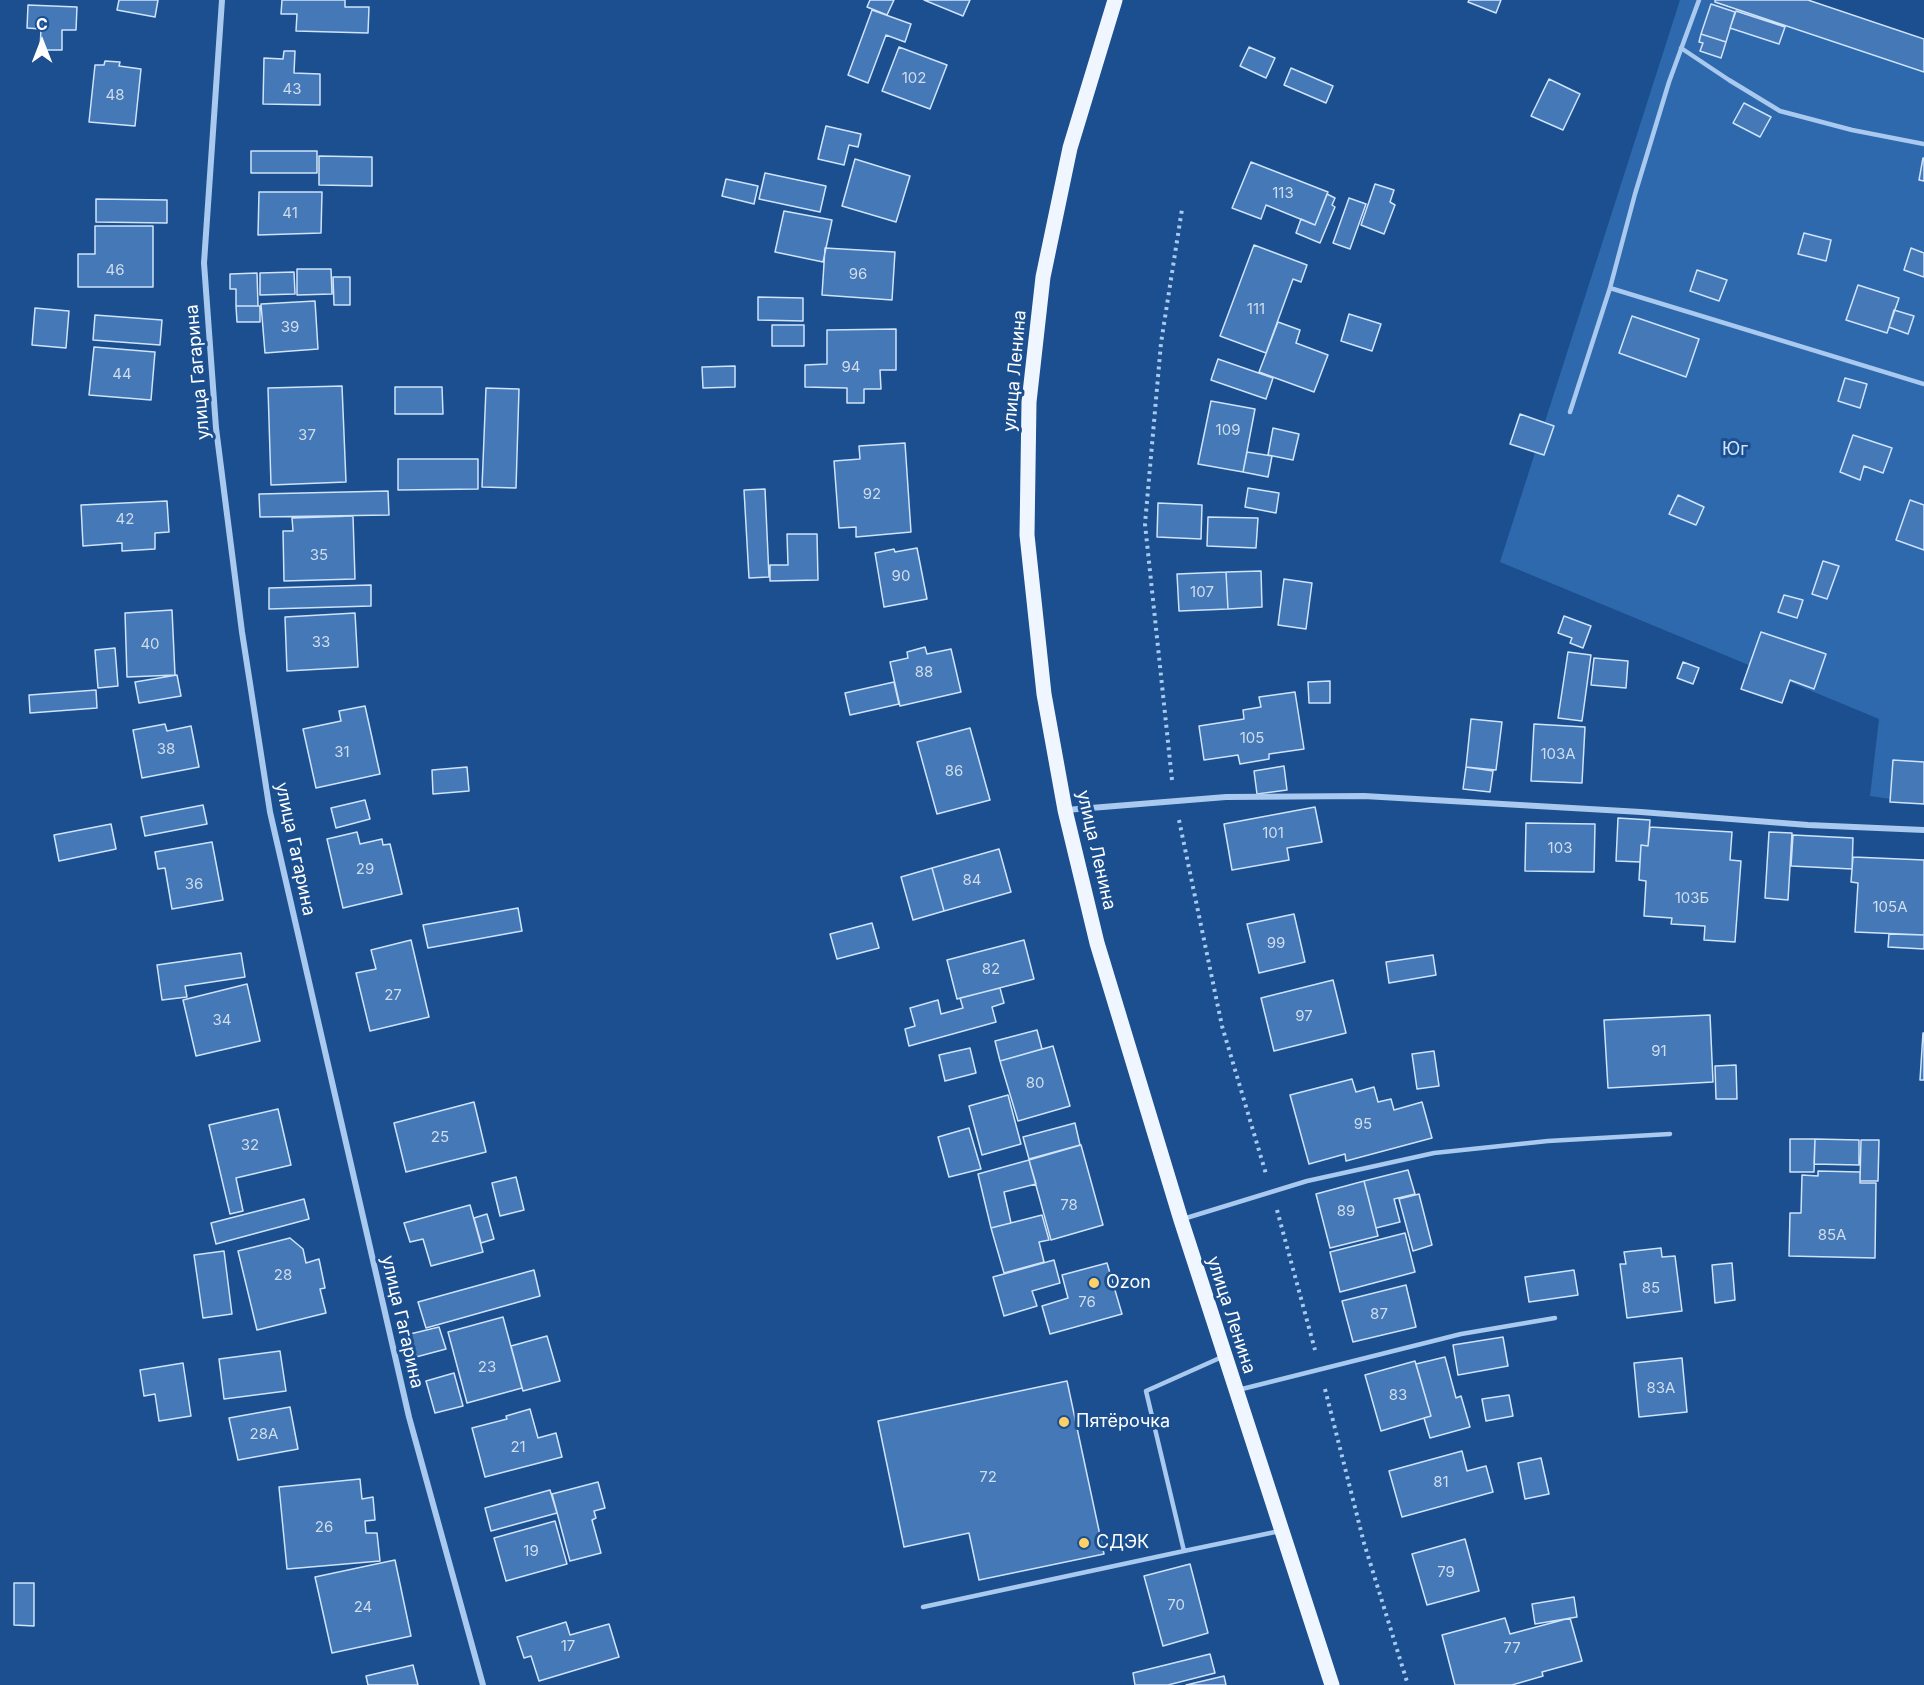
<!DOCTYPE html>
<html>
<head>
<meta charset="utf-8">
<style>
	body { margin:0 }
	#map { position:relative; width:1924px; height:1685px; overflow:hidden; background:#1b4f8f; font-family:Inter,sans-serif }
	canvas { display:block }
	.north { position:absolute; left:12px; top:12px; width:60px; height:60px; -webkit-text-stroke:4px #1b4f8f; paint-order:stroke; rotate:0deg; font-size:16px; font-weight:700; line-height:24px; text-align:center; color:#fff }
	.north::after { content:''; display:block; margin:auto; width:21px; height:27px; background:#fff; clip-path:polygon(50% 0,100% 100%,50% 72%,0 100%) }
</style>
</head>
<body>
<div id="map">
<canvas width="1924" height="1685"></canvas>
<div class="north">С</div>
</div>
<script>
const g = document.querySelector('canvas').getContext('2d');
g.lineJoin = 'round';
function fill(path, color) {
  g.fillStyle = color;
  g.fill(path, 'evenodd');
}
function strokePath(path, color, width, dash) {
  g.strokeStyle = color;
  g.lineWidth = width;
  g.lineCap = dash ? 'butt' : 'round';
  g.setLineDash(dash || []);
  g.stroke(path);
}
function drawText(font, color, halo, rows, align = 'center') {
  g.font = font + ' Inter,sans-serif';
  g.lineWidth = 6;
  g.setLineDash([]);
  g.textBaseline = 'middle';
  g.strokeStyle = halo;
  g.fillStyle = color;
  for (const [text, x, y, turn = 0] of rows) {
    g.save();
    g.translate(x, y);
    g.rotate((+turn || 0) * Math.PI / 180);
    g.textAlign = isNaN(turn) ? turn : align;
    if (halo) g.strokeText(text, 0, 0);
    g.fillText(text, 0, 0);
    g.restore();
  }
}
fill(new Path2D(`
	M1680,0H1741L1924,62V804L1870,796L1879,719L1500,562Z`), '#2e69ad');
const building = new Path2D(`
	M119,0H158L155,17L117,10Z
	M282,0H345V7H369L368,33L296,31L297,14H281Z
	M870,0H894L887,15L867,7Z
	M924,0H970L963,16Z
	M1469,0H1501L1496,13L1468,2Z
	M1715,0H1808L1924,39V72L1715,2Z
	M1711,4L1735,12L1726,42L1701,34Z
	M28,5L77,7L76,30H62V50H40L41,29L27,28Z
	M872,10L911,24L905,42L886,35L868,83L848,75Z
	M1736,11L1785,27L1779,44L1730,28Z
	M1701,34L1726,42L1721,58L1700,51L1703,43L1699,42Z
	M899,47L947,65L930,109L882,91Z
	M1249,47L1275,58L1266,78L1240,66Z
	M284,51H295L294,73L320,74V105L263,104L264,58L283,59Z
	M105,61L120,62L119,66L141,69L135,126L89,122L95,65H104Z
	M1291,68L1333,86L1326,103L1284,85Z
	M1549,79L1580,94L1563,130L1531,116Z
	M1744,103L1771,117L1760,137L1733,123Z
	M826,126L861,134L858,147L849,145L844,165L818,159Z
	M251,151H317V173H251Z
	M319,156L372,157V186L319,185Z
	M1923,158H1924V181L1919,180Z
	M855,159L910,176L896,222L842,206Z
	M1251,162L1328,192L1315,225L1266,205L1261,219L1232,208Z
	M765,173L826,186L820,212L759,199Z
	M726,179L758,186L754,204L722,196Z
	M1375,184L1394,190L1390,202L1395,205L1384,234L1361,225Z
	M259,192H322L321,233L258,235Z
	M1327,194L1335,198L1332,205L1335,207L1320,243L1296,233L1301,219L1315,225Z
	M1349,198L1366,204L1350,249L1333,243Z
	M96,199L167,200V223L96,222Z
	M784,211L832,220L823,262L775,252Z
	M95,226H153V287H78V254H95Z
	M1804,233L1831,240L1826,261L1798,254Z
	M1254,245L1307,265L1301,282L1293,279L1266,353L1220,336Z
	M825,248L895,252L892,300L822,295Z
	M1911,248L1924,253V277L1904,270Z
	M297,269H331L332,294L297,295Z
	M1697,270L1727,280L1719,301L1690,291Z
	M294,272L295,294L260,295V273Z
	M257,273L258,306H236V289H230V274Z
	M333,277H350V305H334Z
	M1858,285L1899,298L1887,333L1846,320Z
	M758,297L803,298V321L758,320Z
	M315,301L318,349L265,353L261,304Z
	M236,306H260V322H237Z
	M35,308L69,311L66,348L32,345Z
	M1894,310L1914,316L1908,334L1889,327Z
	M1349,314L1381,324L1372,351L1341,341Z
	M95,315L162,320L160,345L93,340Z
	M1632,316L1699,339L1686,377L1619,353Z
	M1278,322L1300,330L1296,343L1328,355L1314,392L1259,372Z
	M772,325H804V346H772Z
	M896,329V370H880L881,389H864V403H847V388L805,387V365L827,364V330Z
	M94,347L155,352L151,400L89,395Z
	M1218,359L1273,378L1266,399L1211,380Z
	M735,366V387L703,388L702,367Z
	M1845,378L1867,384L1860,408L1838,401Z
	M342,386L346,482L271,485L268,388Z
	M395,387H442L443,414H395Z
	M486,388L519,389L516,488L482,487Z
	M1211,401L1255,409L1243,472L1198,464Z
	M1520,414L1554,426L1544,455L1510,444Z
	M1273,428L1299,434L1293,460L1268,455Z
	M1853,435L1892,448L1883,473L1864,466L1860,480L1840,472Z
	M905,443L911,532L856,537V527L839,528L834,461L860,459L859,446Z
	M1247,452L1272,456L1268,477L1243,472Z
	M398,459H478V489L398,490Z
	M1248,488L1279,493L1276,513L1245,507Z
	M765,489L769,577L749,578L744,490Z
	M388,491L389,515L260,517L259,494Z
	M1678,495L1704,507L1696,525L1669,514Z
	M1910,500L1924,505V550L1896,540Z
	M167,501L169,532L155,533V549L122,551V543L83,546L81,505Z
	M1158,503L1202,505L1201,539L1157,537Z
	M353,516L355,579L284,581L283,531H293L292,518Z
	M1208,517L1258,518L1256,548L1207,546Z
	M787,534H817L818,580L770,581V565H788Z
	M917,548L927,599L884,607L875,553L894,549L895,552Z
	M1823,561L1839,566L1827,599L1812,594Z
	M1261,571L1262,607L1228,609L1226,572Z
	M1226,572L1228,609L1179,611L1177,574Z
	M1284,579L1312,583L1306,629L1278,625Z
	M371,585V606L269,609V588Z
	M1784,595L1803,600L1797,618L1778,612Z
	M172,610L175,675L127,677L125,613Z
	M355,613L358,667L287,671L285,617Z
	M1564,616L1591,626L1583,648L1570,643L1572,638L1558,633Z
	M1761,632L1826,654L1814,689L1790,680L1782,703L1741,689Z
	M925,647L927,654L951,649L961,692L900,706L890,662L908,658L907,652Z
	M115,648L118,686L98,688L95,650Z
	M1568,652L1591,655L1582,721L1558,718Z
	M1594,658L1628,661L1626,688L1591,685Z
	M1683,662L1699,668L1693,684L1677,678Z
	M177,675L181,696L139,703L135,682Z
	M1330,681V703H1309L1308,682Z
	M894,682L899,704L850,715L845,693Z
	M96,690L97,708L30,713L29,695Z
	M1295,692L1304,749L1269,754V759L1240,764L1238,755L1204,760L1199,726L1244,719L1243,710L1261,707L1259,697Z
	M365,706L380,774L316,788L303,729L341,721L339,711Z
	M1471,719L1502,722L1496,770L1466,767Z
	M165,724L167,731L191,726L199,767L142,778L133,730Z
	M1534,724L1585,727L1582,783L1531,781Z
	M970,728L990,800L937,814L917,742Z
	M1893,760L1924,762V804L1890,802Z
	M1284,766L1287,790L1257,794L1254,771Z
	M467,767L469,791L433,794L432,770Z
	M1466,767L1493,771L1490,792L1463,789Z
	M365,800L370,819L336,828L331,808Z
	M203,805L207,824L145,836L141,817Z
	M1315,807L1322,842L1287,848L1289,860L1232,870L1224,824Z
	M1618,818L1650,820L1648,846L1641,845L1640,862L1616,861Z
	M1526,823L1595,824L1594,872L1525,871Z
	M111,824L116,849L59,861L54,835Z
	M1650,827L1732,832L1730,860L1741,861L1735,942L1704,940L1705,926L1671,924L1672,918L1644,916L1646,881L1639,880L1641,845L1648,846Z
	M357,832L360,844L382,839L383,845L390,844L402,894L343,908L327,839Z
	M1769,832L1792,833L1788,900L1765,898Z
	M1793,835L1853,838L1852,869L1791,866Z
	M212,842L223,900L172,909L165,868L158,869L155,852Z
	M999,849L1011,892L944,911L932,868Z
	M1853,857L1924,860V935L1855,932L1858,883L1851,882Z
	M932,868L944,911L913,920L901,877Z
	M518,908L522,931L428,948L423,925Z
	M1294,914L1305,962L1259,973L1247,924Z
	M872,923L879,948L837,959L830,934Z
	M1889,934L1924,935V949L1888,947Z
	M411,940L429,1017L370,1031L356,973L376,969L371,950Z
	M1024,940L1034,979L957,999L947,960Z
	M241,953L245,977L185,986L187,997L162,1000L157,965Z
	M1433,955L1436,975L1389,983L1386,962Z
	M1333,980L1346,1033L1274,1051L1261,998Z
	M247,984L260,1041L196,1056L183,1000Z
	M1000,988L1004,1003L992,1007L996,1022L909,1046L905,1029L915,1026L910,1008L938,1000L941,1014L963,1008L960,998Z
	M1710,1015L1713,1082L1608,1088L1604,1020Z
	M1037,1030L1042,1049L1000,1061L995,1041Z
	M1923,1033H1924V1080H1920Z
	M1053,1046L1070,1106L1018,1121L1000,1061Z
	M970,1048L976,1073L945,1081L939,1055Z
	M1434,1051L1439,1086L1417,1089L1412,1054Z
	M1736,1065L1737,1099H1716L1715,1066Z
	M1352,1079L1356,1092L1374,1087L1378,1102L1391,1099L1394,1110L1422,1102L1432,1138L1346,1161L1345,1154L1309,1164L1290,1095Z
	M1008,1095L1021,1144L982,1155L969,1106Z
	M474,1102L486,1152L406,1172L394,1123Z
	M278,1109L291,1165L236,1178L243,1211L230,1214L209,1125Z
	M1075,1123L1080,1145L1029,1159L1023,1137Z
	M969,1128L981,1169L949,1177L938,1137Z
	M1790,1139H1815L1814,1172H1790Z
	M1815,1139L1859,1140V1165L1814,1164Z
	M1861,1140H1879L1878,1181H1860Z
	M1081,1145L1103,1225L1051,1240L1029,1160Z
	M1029,1160L1036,1184L1004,1192L1011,1223L991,1228L978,1174Z
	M1408,1170L1415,1194L1394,1199L1400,1222L1376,1228L1364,1181Z
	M1818,1171L1860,1172V1183H1876L1875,1258L1789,1256L1790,1213H1801L1802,1175L1818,1176Z
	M516,1177L524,1210L500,1216L492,1183Z
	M1364,1181L1378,1236L1330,1248L1316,1194Z
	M1419,1194L1432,1245L1413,1251L1399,1199Z
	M304,1199L309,1219L216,1244L211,1223Z
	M470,1205L483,1252L431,1266L423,1239L410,1242L404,1223Z
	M487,1214L494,1239L481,1243L474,1218Z
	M1042,1215L1049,1240L1039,1242L1044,1262L1004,1273L991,1228Z
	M1405,1233L1415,1272L1340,1292L1330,1252Z
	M290,1238L303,1249L306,1263L319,1259L325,1288L320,1289L326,1313L257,1330L238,1251Z
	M1661,1248L1662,1257L1675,1256L1682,1311L1627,1318L1620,1264H1626L1624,1252Z
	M224,1251L232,1314L203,1318L194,1255Z
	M1054,1260L1060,1283L1032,1291L1037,1306L1004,1316L993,1277Z
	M1107,1263L1122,1314L1050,1334L1042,1306L1068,1298L1062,1275Z
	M1732,1263L1735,1300L1715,1303L1712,1265Z
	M534,1270L540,1296L426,1328L418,1302Z
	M1574,1270L1578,1295L1529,1302L1525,1277Z
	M1406,1285L1416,1327L1353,1342L1342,1301Z
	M503,1317L522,1388L467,1403L448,1332Z
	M439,1327L446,1349L416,1357L410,1334Z
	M547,1336L560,1381L523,1391L511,1346Z
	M1503,1337L1508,1366L1458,1375L1453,1345Z
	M280,1351L286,1391L224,1399L219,1359Z
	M1445,1357L1456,1398L1461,1396L1470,1427L1430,1438L1424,1418L1431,1416L1416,1364Z
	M1682,1358L1687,1412L1639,1417L1634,1363Z
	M1415,1361L1431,1416L1381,1431L1365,1375Z
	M183,1363L191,1416L159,1421L155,1394L144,1396L140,1370Z
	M454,1373L463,1406L435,1413L426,1381Z
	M1067,1381L1104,1554L979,1580L969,1533L904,1547L878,1421Z
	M1509,1395L1513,1416L1486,1421L1482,1399Z
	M290,1407L298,1449L238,1460L229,1418Z
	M530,1409L538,1438L556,1433L562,1457L485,1477L472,1428L507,1419L506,1416Z
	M1462,1451L1467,1471L1486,1466L1493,1492L1402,1517L1389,1471Z
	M1541,1458L1549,1494L1525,1499L1518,1463Z
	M360,1479L362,1499L373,1497L375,1520L365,1521L366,1533H377L380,1561L287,1569L279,1487Z
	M598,1482L605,1508L594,1511L596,1518L592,1520L601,1553L570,1561L552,1494Z
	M550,1490L557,1513L491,1531L485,1508Z
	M555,1521L567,1564L506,1581L494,1538Z
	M1465,1539L1479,1591L1427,1605L1412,1554Z
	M395,1560L411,1636L332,1653L315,1577Z
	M1190,1564L1208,1633L1163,1646L1144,1576Z
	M14,1583H34V1626L14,1625Z
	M1574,1597L1577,1617L1535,1624L1532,1604Z
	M1505,1618L1510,1634L1570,1618L1582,1661L1542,1672L1543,1676L1512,1685H1455L1442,1635Z
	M566,1622L570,1635L609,1624L619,1657L539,1681L531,1656L524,1658L517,1637Z
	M1210,1654L1215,1673L1168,1685H1135L1133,1673Z
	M413,1665L418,1685H368L366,1676Z
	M1224,1676L1226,1685H1186Z`);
fill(building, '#4478b7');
strokePath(building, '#cfe3fa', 1.5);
strokePath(new Path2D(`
	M1172,780L1145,524L1161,343L1182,209
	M1179,820L1222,1026L1266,1174
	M1277,1210L1315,1350
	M1325,1389L1364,1543L1408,1685`), '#a9c9ee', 4, [3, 4.5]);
strokePath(new Path2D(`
	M1681,48L1729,80L1780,111L1852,130L1924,144
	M1610,288L1924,384
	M1570,412L1610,288L1635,194L1669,82L1699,0
	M1183,1219L1307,1181L1434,1153L1548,1141L1670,1134
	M1222,1357L1146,1391L1184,1551L1280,1531
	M1238,1390L1461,1334L1555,1318
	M923,1607L1184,1551`), '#a9c9ee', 4.5);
strokePath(new Path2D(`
	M222,0L204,263L216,428L242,632L270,812L409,1417L483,1685
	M1066,810L1226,797L1364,796L1641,812L1808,825L1924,830`), '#a9c9ee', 6);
strokePath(new Path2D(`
	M1115,0L1070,148L1043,277L1029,402L1027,535L1044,694L1065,810L1097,943L1181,1220L1332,1685`), '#f0f6ff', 15);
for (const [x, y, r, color] of [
	[1094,1283,6,"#ffd166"],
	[1064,1422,6,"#ffd166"],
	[1084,1543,6,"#ffd166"]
]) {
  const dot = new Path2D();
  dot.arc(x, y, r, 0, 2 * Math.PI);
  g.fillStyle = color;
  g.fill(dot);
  strokePath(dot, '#1b4f8f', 2);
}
drawText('15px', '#d0dded', null, [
	["102",914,78],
	["43",292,89],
	["48",115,95],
	["113",1283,193],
	["41",290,213],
	["46",115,270],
	["96",858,274],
	["111",1256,309],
	["39",290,327],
	["94",851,367],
	["44",122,374],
	["109",1228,430],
	["37",307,435],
	["92",872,494],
	["42",125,519],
	["35",319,555],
	["90",901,576],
	["107",1202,592],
	["33",321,642],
	["40",150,644],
	["88",924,672],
	["105",1252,738],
	["38",166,749],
	["31",342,752],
	["103А",1558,754],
	["86",954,771],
	["101",1273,833],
	["103",1560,848],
	["29",365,869],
	["84",972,880],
	["36",194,884],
	["103Б",1692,898],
	["105А",1890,907],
	["99",1276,943],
	["82",991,969],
	["27",393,995],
	["97",1304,1016],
	["34",222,1020],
	["91",1659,1051],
	["80",1035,1083],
	["95",1363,1124],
	["25",440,1137],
	["32",250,1145],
	["78",1069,1205],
	["89",1346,1211],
	["85А",1832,1235],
	["28",283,1275],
	["85",1651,1288],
	["76",1087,1302],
	["87",1379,1314],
	["23",487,1367],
	["83А",1661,1388],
	["83",1398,1395],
	["28А",264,1434],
	["21",518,1447],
	["72",988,1477],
	["81",1441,1482],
	["26",324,1527],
	["19",531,1551],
	["79",1446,1572],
	["70",1176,1605],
	["24",363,1607],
	["17",568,1646],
	["77",1512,1648]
]);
drawText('18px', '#fff', '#1b4f8f', [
	["улица Ленина",1015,371,-85],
	["улица Гагарина",198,372,-95],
	["улица Гагарина",295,849,78],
	["улица Ленина",1096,850,77],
	["улица Ленина",1231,1315,72],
	["улица Гагарина",402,1322,77]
]);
drawText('18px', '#cfe3fa', '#1b4f8f', [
	["Юг",1735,450]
]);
drawText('18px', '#fff', '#1b4f8f', [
	["Ozon",1106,1283],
	["Пятёрочка",1076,1422],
	["СДЭК",1096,1543]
], 'left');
</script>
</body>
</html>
